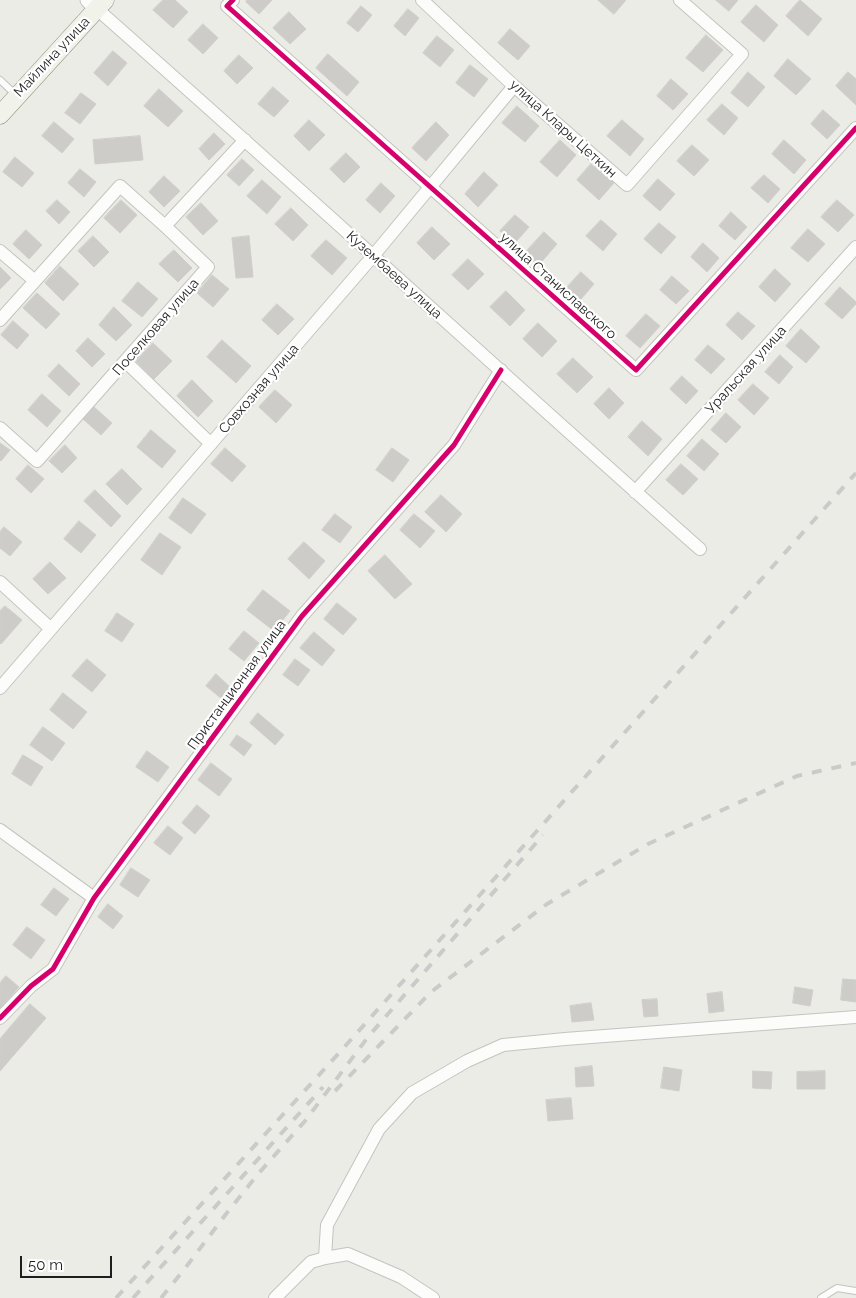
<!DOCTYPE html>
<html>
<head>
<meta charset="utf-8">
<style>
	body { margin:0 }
	#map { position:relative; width:856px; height:1298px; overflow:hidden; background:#ecece7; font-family:Raleway,sans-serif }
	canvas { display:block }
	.scale { position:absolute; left:20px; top:1256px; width:92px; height:22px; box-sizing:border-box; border:2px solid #1e1e1e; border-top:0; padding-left:6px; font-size:15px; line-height:18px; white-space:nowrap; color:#1e1e1e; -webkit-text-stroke:4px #fff; paint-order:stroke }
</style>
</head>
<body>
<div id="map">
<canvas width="856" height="1298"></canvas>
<div class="scale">50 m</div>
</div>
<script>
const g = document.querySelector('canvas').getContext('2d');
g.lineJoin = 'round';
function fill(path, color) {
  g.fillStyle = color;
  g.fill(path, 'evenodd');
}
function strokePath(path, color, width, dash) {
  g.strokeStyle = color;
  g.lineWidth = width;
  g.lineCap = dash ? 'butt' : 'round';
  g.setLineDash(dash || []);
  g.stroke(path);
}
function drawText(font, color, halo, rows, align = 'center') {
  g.font = font + ' Raleway,sans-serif';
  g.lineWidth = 4.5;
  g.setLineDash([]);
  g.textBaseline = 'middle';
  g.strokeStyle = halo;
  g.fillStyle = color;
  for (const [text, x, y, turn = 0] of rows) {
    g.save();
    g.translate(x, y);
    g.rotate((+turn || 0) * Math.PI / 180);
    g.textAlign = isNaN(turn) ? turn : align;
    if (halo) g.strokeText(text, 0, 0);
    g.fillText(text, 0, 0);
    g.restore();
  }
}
const building = new Path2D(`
	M163,0H175L188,12L173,28L153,10Z
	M247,0H272L259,14L246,2Z
	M598,0H626L614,14Z
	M716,0H738L729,11Z
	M800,0L822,19L808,36L786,16Z
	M756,5L778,25L764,42L741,22Z
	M361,6L372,15L358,32L347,23Z
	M408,9L419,18L405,36L394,26Z
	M289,12L306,29L290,44L273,28Z
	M203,24L218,38L203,54L188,40Z
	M510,29L530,46L518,60L498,43Z
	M706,35L723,50L703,72L686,58Z
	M437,36L454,50L440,67L423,53Z
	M113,51L127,63L108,86L94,73Z
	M328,54L359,82L347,96L316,68Z
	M239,55L253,68L237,84L224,71Z
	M788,59L811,79L796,95L774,76Z
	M470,65L488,79L474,97L456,83Z
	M748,72L765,87L748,107L731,93Z
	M848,72L856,79V105L836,86Z
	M671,79L688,94L673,110L657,96Z
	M273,87L289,101L274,117L258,104Z
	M159,89L183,111L168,127L144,106Z
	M81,93L96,104L80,124L65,113Z
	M722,104L738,118L724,135L707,120Z
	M517,106L539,126L525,142L502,123Z
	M823,110L840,125L827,139L811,124Z
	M309,120L325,135L309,151L294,136Z
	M622,120L644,139L630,156L607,136Z
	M54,122L74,139L62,153L42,136Z
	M436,122L449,135L426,161L412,148Z
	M214,133L225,144L209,160L199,149Z
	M140,136L143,160L95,164L93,140Z
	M560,140L576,155L557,177L540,162Z
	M784,140L806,160L794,174L772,154Z
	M692,145L709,160L694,176L677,161Z
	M346,153L360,167L344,183L330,169Z
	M15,157L34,173L22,187L3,172Z
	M242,159L254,170L239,186L227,175Z
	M591,164L614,183L599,200L577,180Z
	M80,169L96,182L84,197L68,183Z
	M484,172L498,185L478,207L465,194Z
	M764,175L780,189L768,203L751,188Z
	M164,176L180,191L164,207L149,192Z
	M658,179L675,194L660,211L643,196Z
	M262,180L281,197L267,214L247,196Z
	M381,183L395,196L380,213L366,200Z
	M57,200L70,212L59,224L46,211Z
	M121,200L137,215L120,233L104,218Z
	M837,200L854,215L838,232L821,217Z
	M201,203L218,221L203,235L186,217Z
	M291,208L308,225L293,241L275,224Z
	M731,212L747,227L735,240L719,226Z
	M515,215L529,227L514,244L500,231Z
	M601,220L617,234L603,251L586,236Z
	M659,223L676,237L661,254L644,239Z
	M432,227L450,244L434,260L417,243Z
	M808,229L825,244L808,262L791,248Z
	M26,230L42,245L29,259L13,244Z
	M544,232L557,244L538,266L524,254Z
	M93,236L109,252L94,267L78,251Z
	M249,236L253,277L236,278L232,238Z
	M326,240L347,258L332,275L311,256Z
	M703,243L719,258L707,272L691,257Z
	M174,250L192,268L178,282L159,264Z
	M468,259L484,274L468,290L452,275Z
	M60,266L79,284L63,301L45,283Z
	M0,267L11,278L0,289Z
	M775,269L791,284L775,302L759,287Z
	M581,272L594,284L575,306L561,294Z
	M212,275L229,289L213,307L197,293Z
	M672,276L689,291L676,304L660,290Z
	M138,282L158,299L142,317L122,301Z
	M840,287L856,302V304L842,319L825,304Z
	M506,291L525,310L510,326L490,307Z
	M37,293L60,314L46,329L23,308Z
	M277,304L294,319L278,335L262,320Z
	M114,307L132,325L116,341L99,325Z
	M738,312L755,326L742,340L726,325Z
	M646,314L660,326L640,348L626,336Z
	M13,321L29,335L17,349L1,335Z
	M538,323L557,341L542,357L523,339Z
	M801,329L820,347L806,363L786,346Z
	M88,338L105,354L92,367L76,351Z
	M222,340L251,366L236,383L207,357Z
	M153,343L172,361L154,379L136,361Z
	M708,345L725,359L711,374L695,360Z
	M780,355L793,367L779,384L765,372Z
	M573,358L593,377L577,393L557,374Z
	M59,364L80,384L69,396L48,376Z
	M682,376L698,391L686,404L670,389Z
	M192,380L213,401L198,417L177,396Z
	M753,384L769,398L754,415L738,400Z
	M609,388L624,403L609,419L594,404Z
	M275,390L292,405L276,423L259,407Z
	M42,394L61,411L47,427L28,410Z
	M94,407L112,423L101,435L83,419Z
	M726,413L741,427L726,443L711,430Z
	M642,421L662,439L648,456L628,437Z
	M151,430L176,451L162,468L137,447Z
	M702,439L719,454L704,471L687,456Z
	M0,443L10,450L1,461L0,460Z
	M65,445L77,458L62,473L49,461Z
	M225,448L246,466L232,482L211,464Z
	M392,448L409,460L393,482L376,470Z
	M681,464L698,479L683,495L666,480Z
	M28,465L44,479L31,493L16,479Z
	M122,469L142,489L127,505L106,484Z
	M95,490L121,516L111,527L84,501Z
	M441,495L462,514L446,532L425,512Z
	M183,498L206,514L191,534L169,518Z
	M335,514L352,527L340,543L322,530Z
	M414,514L435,531L420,548L400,530Z
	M79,521L96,535L81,553L64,539Z
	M4,527L22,542L10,556L0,548V532Z
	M160,533L181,547L162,575L141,560Z
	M304,542L325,561L309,579L288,559Z
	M385,555L412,584L395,599L368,571Z
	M50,562L66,578L48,594L33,579Z
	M263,590L290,611L274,631L247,610Z
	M337,603L357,619L343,635L324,619Z
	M5,606L22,620L1,644L0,643V611Z
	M117,613L134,624L122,642L105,631Z
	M244,631L259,643L244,661L229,649Z
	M314,632L335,650L322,666L300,648Z
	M87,659L106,675L92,692L72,676Z
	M295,659L310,670L298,686L283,675Z
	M216,674L231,688L222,699L206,686Z
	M63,693L87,712L73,729L50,710Z
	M258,713L284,735L275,745L250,723Z
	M43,727L65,743L52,761L30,745Z
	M237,735L252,745L244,756L230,745Z
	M147,751L169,767L158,782L136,767Z
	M23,755L43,767L31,786L12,774Z
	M211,763L232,779L219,796L198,780Z
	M197,805L210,816L195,834L182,823Z
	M168,826L183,838L170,855L154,843Z
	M131,868L150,880L138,897L120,885Z
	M54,888L69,899L56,916L41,905Z
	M108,904L123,916L113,929L98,917Z
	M27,927L45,940L31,959L13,945Z
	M6,976L19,987L0,1008V983Z
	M843,979L856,980V1002L841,1000Z
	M795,987L813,990L810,1006L793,1003Z
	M722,992L724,1011L709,1013L707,994Z
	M657,999L658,1016L644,1017L642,1000Z
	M591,1003L594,1020L572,1022L570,1006Z
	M30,1004L46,1018L0,1071V1039Z
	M592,1066L594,1086L576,1087L575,1068Z
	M664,1067L682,1070L679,1091L661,1088Z
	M753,1071L772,1072L771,1089L753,1088Z
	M825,1071V1089H797V1072Z
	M571,1098L573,1119L548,1121L546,1100Z`);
fill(building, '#cdccc8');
strokePath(building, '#cfcec9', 1);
const service = new Path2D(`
	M0,80L16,95
	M821,1298L837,1288L856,1291`);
const minor = new Path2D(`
	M233,0L227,6L636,370L856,128
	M422,0L514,86L627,185L742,54L680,0
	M97,9C299,187 498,370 700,549
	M165,226L245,140
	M0,251L35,281
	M0,320L120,186L165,226L208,267L37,461L0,428
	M126,362L211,444
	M635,492L856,247
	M0,582L51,629
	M0,688L373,256L514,86
	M0,830L94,898
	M0,1018L31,986L53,969L94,898L302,616L454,445L501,370
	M325,1258L327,1225L379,1129L412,1093L467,1061L503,1045L565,1039L856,1017
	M275,1298L311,1262L325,1258L348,1254L401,1277L433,1298`);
const tertiary = new Path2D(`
	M88,0L97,9`);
const secondary = new Path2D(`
	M0,115L105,0`);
strokePath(service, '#c3c3c1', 8);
strokePath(minor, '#c3c3c1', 14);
strokePath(tertiary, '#c3c3c1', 17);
strokePath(secondary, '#909581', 19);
strokePath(service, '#fcfcfb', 6);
strokePath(minor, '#fcfcfb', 12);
strokePath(tertiary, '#fcfcfb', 15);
strokePath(secondary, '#f1f3eb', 18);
strokePath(new Path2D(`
	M335,1091L431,992L547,904L648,844L797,776L856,763
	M116,1298L339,1053L856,473
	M133,1298L323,1087
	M161,1298L186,1267L226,1214L258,1174L305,1121L368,1037L543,835`), '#cacac9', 4, [10, 10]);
strokePath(new Path2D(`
	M233,0L227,6L636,370L856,128
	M0,1018L31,986L53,969L94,898L302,616L454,445L501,370`), '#d6006c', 5);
drawText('14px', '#1e1e1e', '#fff', [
	["Майлина улица",52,57,-47],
	["улица Клары Цеткин",563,129,42],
	["Кузембаева улица",394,275,42],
	["улица Станиславского",558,286,42],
	["Поселковая улица",156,327,-49],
	["Уральская улица",746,370,-48],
	["Совхозная улица",259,389,-49],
	["Пристанционная улица",237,685,-54]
]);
</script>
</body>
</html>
